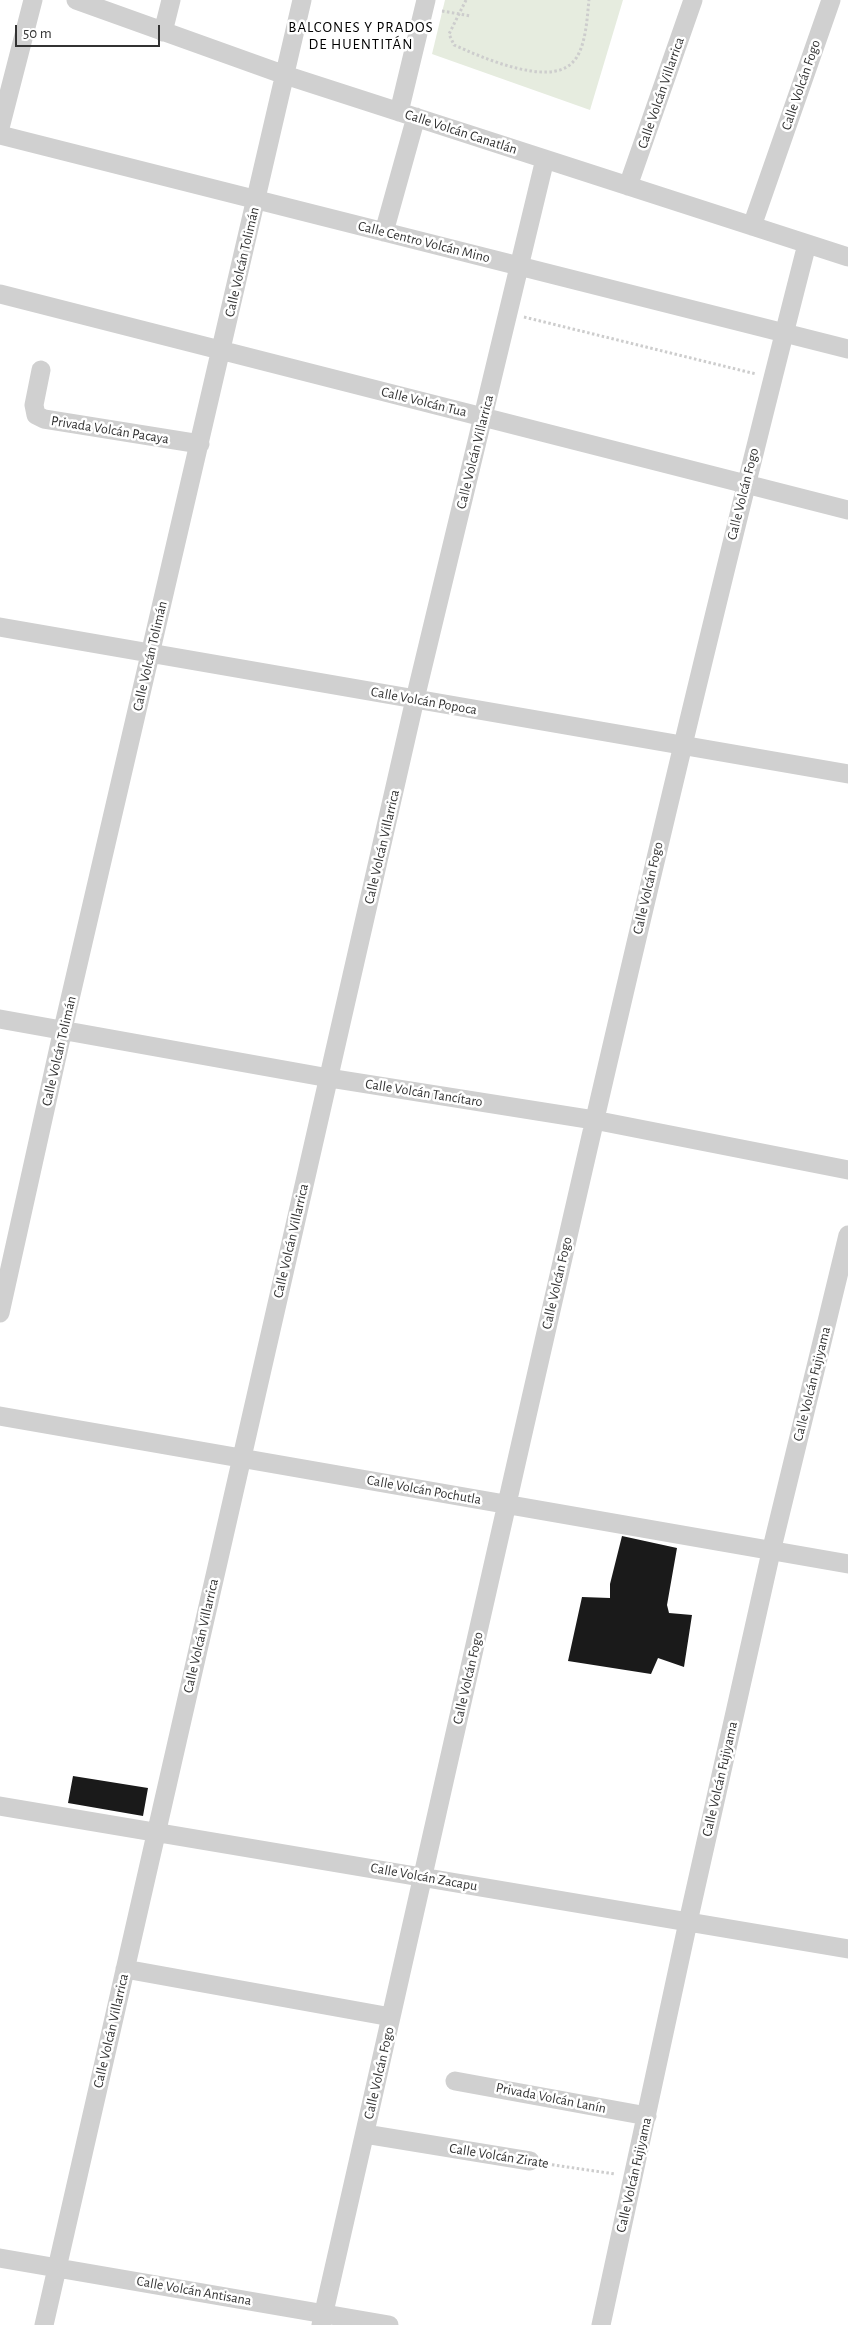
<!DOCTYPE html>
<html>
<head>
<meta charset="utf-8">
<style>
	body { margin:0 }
	#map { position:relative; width:848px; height:2325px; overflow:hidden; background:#fff; font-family:"Alegreya Sans",sans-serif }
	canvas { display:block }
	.scale { position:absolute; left:15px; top:25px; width:145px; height:22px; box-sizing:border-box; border:2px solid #333; border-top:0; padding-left:6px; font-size:15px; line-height:18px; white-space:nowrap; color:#333; -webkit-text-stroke:4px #fff; paint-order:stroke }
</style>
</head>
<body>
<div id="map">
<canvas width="848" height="2325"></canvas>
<div class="scale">50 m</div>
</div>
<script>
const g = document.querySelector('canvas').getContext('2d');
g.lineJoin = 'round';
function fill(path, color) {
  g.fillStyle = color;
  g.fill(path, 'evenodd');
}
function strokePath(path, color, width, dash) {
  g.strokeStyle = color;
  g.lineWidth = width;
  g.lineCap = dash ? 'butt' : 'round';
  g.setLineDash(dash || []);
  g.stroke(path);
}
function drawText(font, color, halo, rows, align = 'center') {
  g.font = font + ' "Alegreya Sans",sans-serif';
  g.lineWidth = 5;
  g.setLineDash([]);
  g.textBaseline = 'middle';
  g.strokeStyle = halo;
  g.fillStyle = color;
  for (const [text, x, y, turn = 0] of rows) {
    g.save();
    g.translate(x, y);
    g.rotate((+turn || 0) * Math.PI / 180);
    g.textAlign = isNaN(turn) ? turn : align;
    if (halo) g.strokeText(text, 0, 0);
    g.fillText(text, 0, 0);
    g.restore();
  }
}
fill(new Path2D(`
	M445,0H623L590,110L432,54Z`), '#e6ecdf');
fill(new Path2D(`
	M622,1536L677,1548L667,1605L669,1613L692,1615L684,1667L658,1658L651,1674L568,1661L582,1597L610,1598V1584Z
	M73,1776L148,1788L143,1816L68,1803Z`), '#1a1a1a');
strokePath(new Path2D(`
	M466,0L449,34L454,45C481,57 548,87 572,63C586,50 587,18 589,0
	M442,11L471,16
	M524,317L756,374
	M547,2164L615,2174`), '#cdcdcd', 3, [2.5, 2.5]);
strokePath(new Path2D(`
	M76,0L285,75L848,257
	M163,32L171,0
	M399,112L426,0
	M0,128L33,0
	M0,135L848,349
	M628,186L693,0
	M752,226L831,0
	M384,232L416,117
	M0,294L848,510
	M41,370L34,405L36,415L44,419L200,444
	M0,627L848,774
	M0,1019L329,1078L594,1120L848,1170
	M0,1313L63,1029L302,0
	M0,1416L848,1564
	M0,1806L848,1949
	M125,1969L391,2017
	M455,2081L647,2116
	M365,2134L530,2161
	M0,2258L389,2325
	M44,2325L415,699L545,159
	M321,2325C480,1630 630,934 807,244
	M601,2325L688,1922L771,1552L848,1235`), '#d0d0d0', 19);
drawText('14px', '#333', '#fff', [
	["Calle Volcán Fogo",801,85,-71],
	["Calle Volcán Villarrica",661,93,-71],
	["Calle Volcán Canatlán",461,132,18],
	["Calle Centro Volcán Mino",424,242,14],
	["Calle Volcán Tolimán",242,262,-77],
	["Calle Volcán Tua",424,402,14],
	["Privada Volcán Pacaya",110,430,9],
	["Calle Volcán Villarrica",475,452,-76],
	["Calle Volcán Fogo",743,494,-76],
	["Calle Volcán Tolimán",150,656,-77],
	["Calle Volcán Popoca",424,701,10],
	["Calle Volcán Villarrica",382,847,-77],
	["Calle Volcán Fogo",648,888,-77],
	["Calle Volcán Tolimán",59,1051,-77],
	["Calle Volcán Tancítaro",424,1093,9],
	["Calle Volcán Villarrica",291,1241,-77],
	["Calle Volcán Fogo",557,1283,-77],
	["Calle Volcán Fujiyama",812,1384,-76],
	["Calle Volcán Pochutla",424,1490,10],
	["Calle Volcán Villarrica",201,1636,-77],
	["Calle Volcán Fogo",468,1678,-77],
	["Calle Volcán Fujiyama",720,1779,-77],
	["Calle Volcán Zacapu",424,1877,10],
	["Calle Volcán Villarrica",111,2031,-77],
	["Calle Volcán Fogo",379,2073,-77],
	["Privada Volcán Lanín",551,2098,11],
	["Calle Volcán Zirate",499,2156,9],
	["Calle Volcán Fujiyama",634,2175,-77],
	["Calle Volcán Antisana",194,2291,10]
]);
g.letterSpacing = '1px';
drawText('15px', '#000', '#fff', [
	["BALCONES Y PRADOS",361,27],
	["DE HUENTITÁN",361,44]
]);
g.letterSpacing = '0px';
</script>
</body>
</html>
